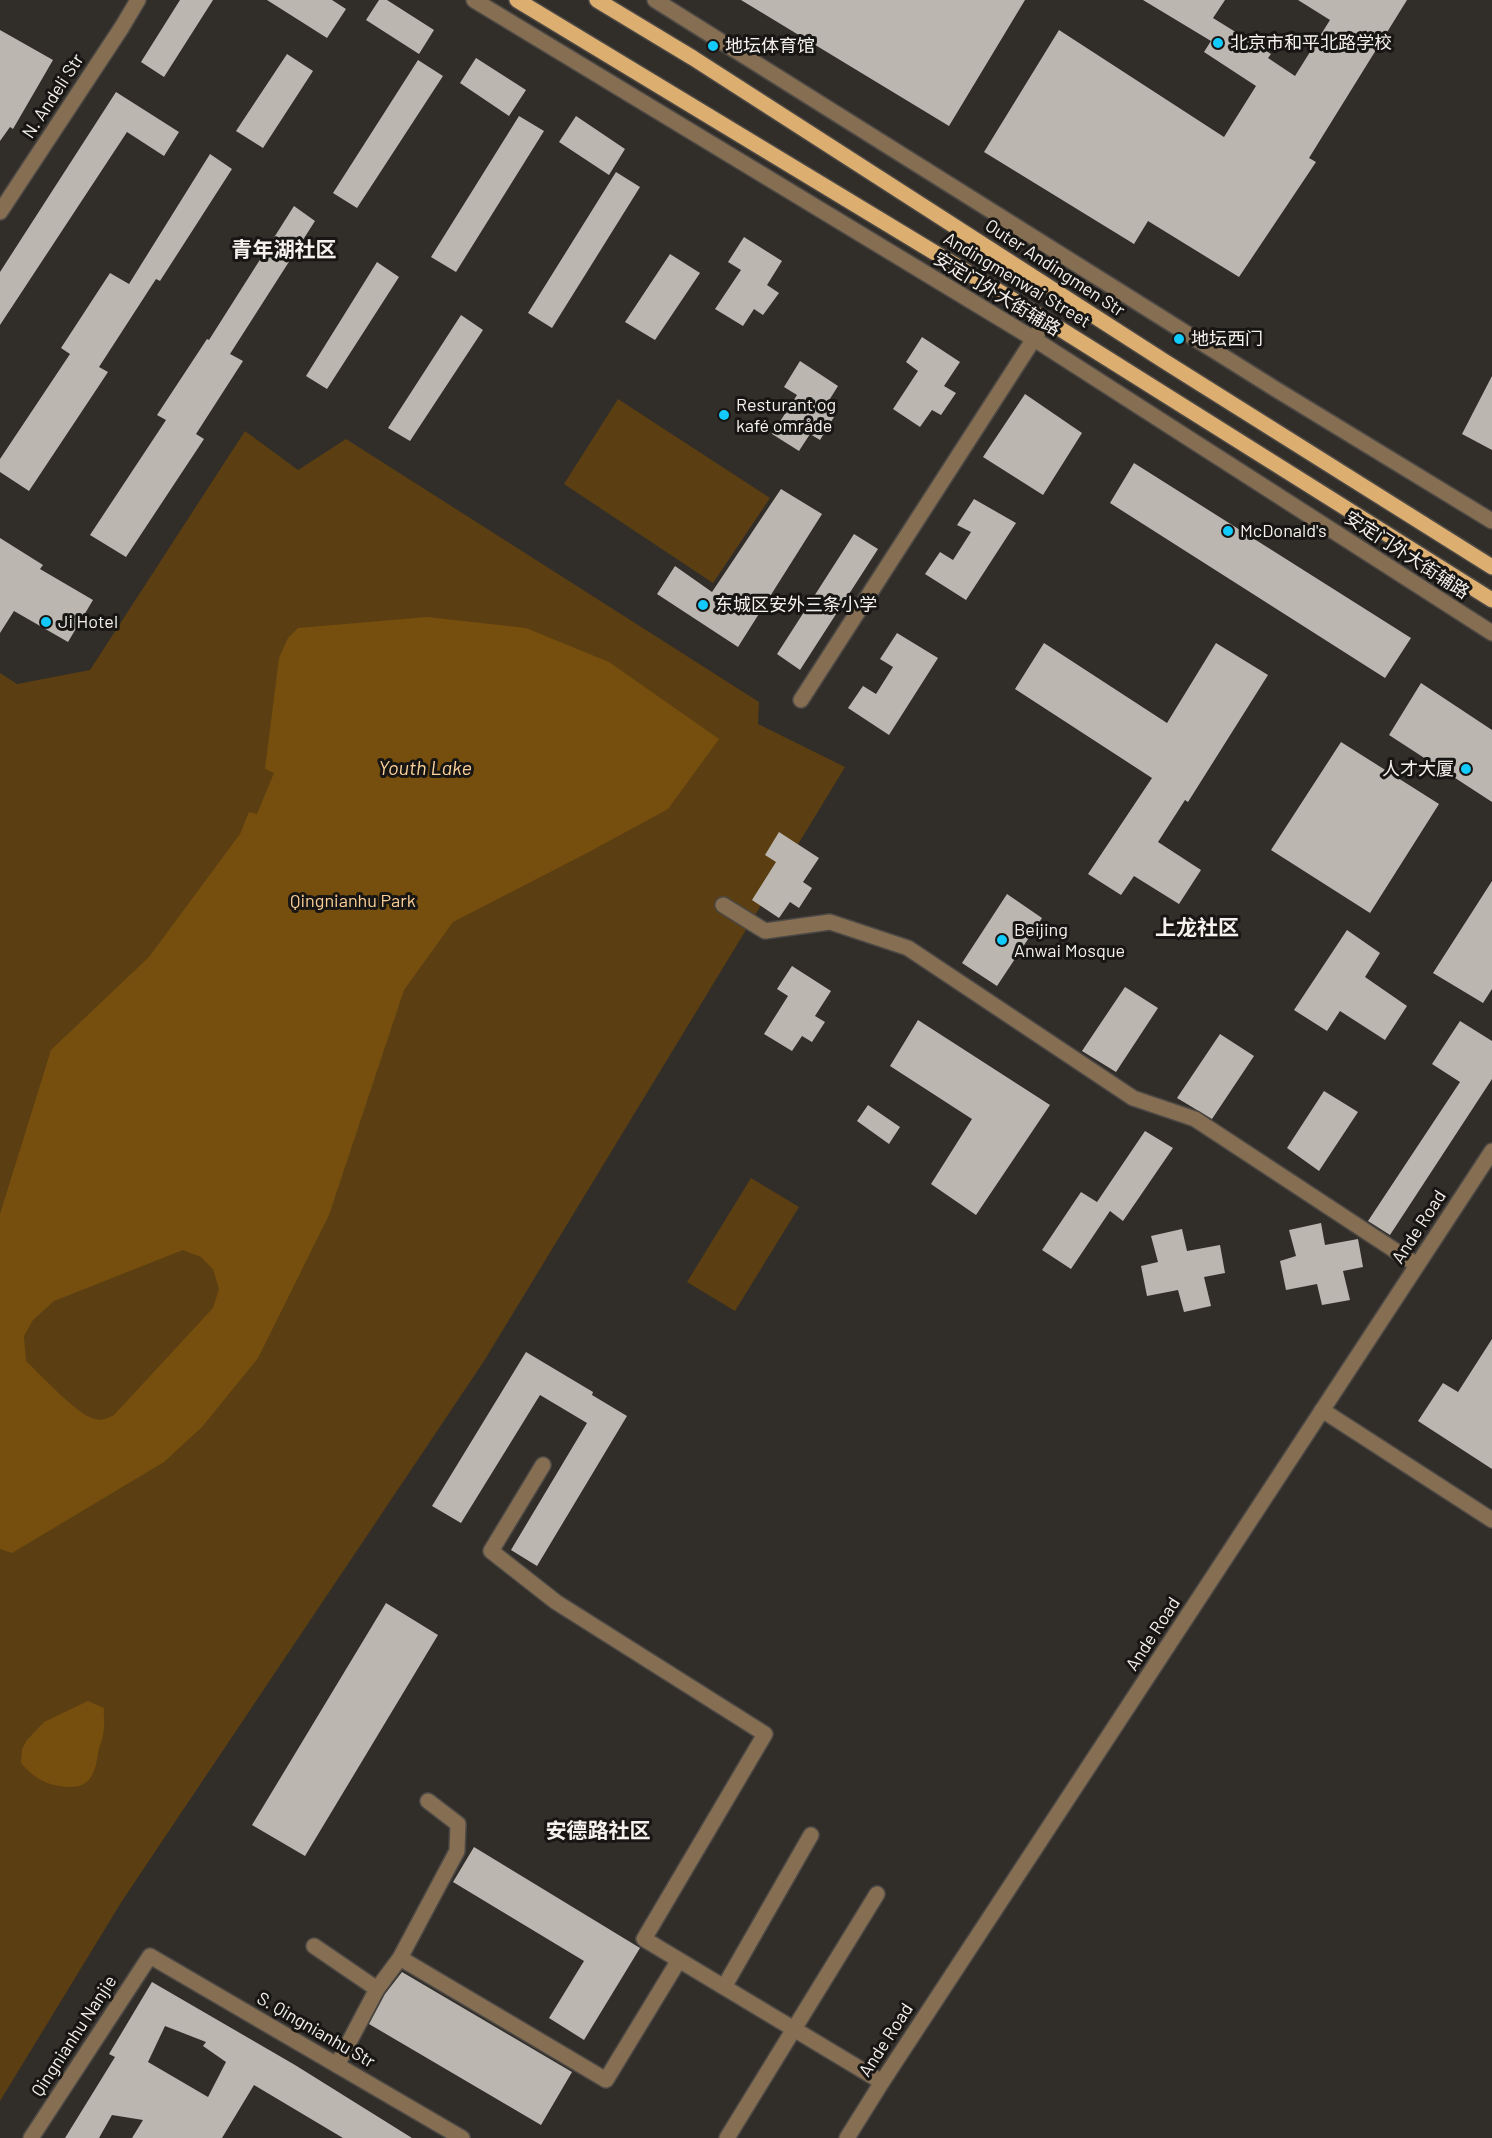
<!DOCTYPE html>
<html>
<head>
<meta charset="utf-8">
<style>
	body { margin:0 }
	canvas { display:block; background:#312d29 }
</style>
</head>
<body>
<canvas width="1492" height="2138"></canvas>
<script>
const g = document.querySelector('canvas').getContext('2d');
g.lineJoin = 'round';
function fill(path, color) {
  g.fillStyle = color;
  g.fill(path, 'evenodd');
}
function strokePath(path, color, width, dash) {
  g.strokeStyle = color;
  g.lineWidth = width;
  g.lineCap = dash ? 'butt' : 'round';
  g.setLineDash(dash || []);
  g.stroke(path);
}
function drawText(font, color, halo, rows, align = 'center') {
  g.font = font + ' Barlow,"Noto Sans SC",sans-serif';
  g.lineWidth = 6;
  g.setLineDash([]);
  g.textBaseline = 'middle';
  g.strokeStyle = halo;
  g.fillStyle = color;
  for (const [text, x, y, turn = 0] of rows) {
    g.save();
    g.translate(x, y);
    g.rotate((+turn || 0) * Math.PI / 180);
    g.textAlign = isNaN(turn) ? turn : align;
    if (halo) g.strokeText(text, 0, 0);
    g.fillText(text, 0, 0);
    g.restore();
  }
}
fill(new Path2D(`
	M618,399L770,498L713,583L564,484Z
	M245,431L298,470L346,439L759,702L758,724L845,767L484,1361L122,1901L0,2101V673L17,684L90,670Z
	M751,1178L799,1207L735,1311L687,1282Z`), '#5b3e11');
fill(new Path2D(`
	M427,617L526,628L609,662L719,739L668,809L589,852L453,922L404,990L329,1215L258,1358L202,1427L164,1462L12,1553L0,1549V1214L51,1050L149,957L240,834L249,812L257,814L274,773L265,769L279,658L288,638L298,628ZM183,1250L201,1257L213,1269L219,1289L213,1308L114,1415C108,1418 102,1421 95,1419C78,1416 40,1374 26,1361L24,1336L33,1320L54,1301Z
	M88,1701L104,1708C103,1714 105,1720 104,1726C104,1736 100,1744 98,1753C95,1777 88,1791 60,1786C44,1784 32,1776 21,1763L22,1749L27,1740L44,1722Z`), '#764f0f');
fill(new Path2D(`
	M180,0H213L164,77L141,62Z
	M267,0H332L346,9L327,38Z
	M379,0H387L434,30L419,54L366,20Z
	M741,0H1025L949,126Z
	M1143,0H1225L1213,18L1271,54L1268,58L1295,76L1330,20L1298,0H1407L1309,158L1316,162L1239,277L1148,221L1134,244L984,152L1059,30L1224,137L1256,86L1204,52L1211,41Z
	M0,30L53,60L13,129L10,127L0,141Z
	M287,54L313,71L263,148L236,131Z
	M476,58L526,90L509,116L460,83Z
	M418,60L443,76L357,208L333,193Z
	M116,92L179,132L164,156L127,132L0,325V272Z
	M519,116L544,131L456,272L431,257Z
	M576,116L625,149L609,175L559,142Z
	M210,154L232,169L160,281L156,279L99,367L108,372L29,491L0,472V459L70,354L61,348L110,273L129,284Z
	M616,172L640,187L552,328L528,313Z
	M294,206L315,221L230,354L243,361L196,434L204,439L126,557L90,535L166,420L157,415L207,339L209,340Z
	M744,237L782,261L767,285L779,293L763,315L754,309L743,326L715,309L741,270L728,262Z
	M670,254L700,273L655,340L625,322Z
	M377,262L399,277L327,389L306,376Z
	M461,315L483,330L410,441L388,428Z
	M922,337L960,362L944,386L956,393L941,415L932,410L920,427L893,409L918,371L906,362Z
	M800,361L838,386L823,410L834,417L820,440L810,434L799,451L772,434L797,395L784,387Z
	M1492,376V450L1462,434Z
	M1025,394L1082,433L1043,495L983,457Z
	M1134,463L1411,638L1385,678L1110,503Z
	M781,489L822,514L738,647L657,594L675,566L712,592Z
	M974,499L1016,523L966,600L925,574L940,552L953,560L971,532L957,525Z
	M854,534L878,549L800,670L777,654Z
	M0,538L43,565L40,569L93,600L68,642L14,611L0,633Z
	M897,633L938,658L889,735L848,708L863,686L876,694L893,667L880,659Z
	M1044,643L1167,723L1216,643L1268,675L1188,802L1185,800L1158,842L1201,870L1179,904L1134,876L1121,895L1088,874L1152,778L1015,689Z
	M1421,683L1492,730V802L1389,735Z
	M1341,742L1439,804L1370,913L1271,850Z
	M779,832L819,858L803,882L812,888L799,908L790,902L779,918L752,900L776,862L765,855Z
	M1492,881V989L1483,1003L1433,973Z
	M1007,894L1042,918L997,986L962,963Z
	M1347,930L1380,953L1365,977L1407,1006L1385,1040L1340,1011L1327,1031L1294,1010Z
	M792,966L831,991L815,1016L825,1022L812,1042L802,1036L792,1051L764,1034L788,996L777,989Z
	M1125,987L1158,1008L1116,1072L1082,1051Z
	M918,1020L1050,1105L976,1215L931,1184L972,1119L890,1066Z
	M1460,1021L1492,1041V1079L1390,1235L1368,1221L1460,1082L1432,1064Z
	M1220,1034L1254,1056L1212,1119L1177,1098Z
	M1324,1091L1358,1112L1319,1171L1287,1148Z
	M868,1105L900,1127L889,1144L857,1121Z
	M1145,1131L1173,1148L1123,1221L1110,1211L1071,1269L1042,1250L1081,1192L1097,1202Z
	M1321,1223L1325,1245L1358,1239L1363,1267L1343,1271L1350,1300L1322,1305L1317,1284L1286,1290L1280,1261L1296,1256L1289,1230Z
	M1182,1229L1187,1251L1220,1245L1225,1273L1204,1277L1211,1306L1184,1312L1178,1290L1147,1296L1141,1266L1158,1262L1151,1236Z
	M1492,1339V1469L1418,1421L1443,1383L1458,1392Z
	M526,1352L593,1392L592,1395L627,1416L537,1566L511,1550L587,1423L540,1395L461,1523L432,1506Z
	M386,1603L438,1635L305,1856L252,1825Z
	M474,1847L640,1948L584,2040L549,2018L584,1961L453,1882Z
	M402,1972L572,2072L541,2125L369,2024L385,1994Z
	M152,1982L295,2065L412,2138H343L254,2085L222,2138H132L143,2120L112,2115L99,2138H65L115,2057L109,2054ZM165,2026L206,2042L203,2046L226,2062L208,2097L148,2062Z`), '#bbb6b0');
const minor = new Path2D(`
	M0,212L122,27L138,0
	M801,700L1046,320
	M723,905L765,931L830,922L908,948L1133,1098L1195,1119L1417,1265
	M1322,1410L1492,1520
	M543,1465L491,1551L556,1602L765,1734L644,1939L882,2082
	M428,1801L458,1824L457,1851L400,1958L606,2080L679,1960
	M314,1946L377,1989L400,1958
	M724,1987L811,1835
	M337,2065L377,1989
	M727,2138L877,1894`);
const tertiary = new Path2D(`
	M474,0L1034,339L1492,633
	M655,0L1277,390L1492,521
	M31,2138L150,1956L462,2138
	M847,2138L882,2082L1492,1151`);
const primary = new Path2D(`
	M517,0L1046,320L1492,600
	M597,0L693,58L1164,361L1492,567`);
strokePath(minor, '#4c4845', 18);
strokePath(tertiary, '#4c4845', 18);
strokePath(primary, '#4c4845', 18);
strokePath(minor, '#856e51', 15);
strokePath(tertiary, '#856e51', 15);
strokePath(primary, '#dcae6f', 15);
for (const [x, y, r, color] of [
	[1218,43,6,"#12cafb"],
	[713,46,6,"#12cafb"],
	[1179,339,6,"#12cafb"],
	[724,415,6,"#12cafb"],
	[1228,531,6,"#12cafb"],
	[703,605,6,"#12cafb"],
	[46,622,6,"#12cafb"],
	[1466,769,6,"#12cafb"],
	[1002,940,6,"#12cafb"]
]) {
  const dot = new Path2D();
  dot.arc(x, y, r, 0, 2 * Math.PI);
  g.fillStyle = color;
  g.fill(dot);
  strokePath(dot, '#181614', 2);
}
drawText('18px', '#f4f1ee', '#181614', [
	["北京市和平北路学校",1230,43],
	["地坛体育馆",725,46],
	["地坛西门",1191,339],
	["Resturant og",736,405],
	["kafé område",736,426],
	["McDonald's",1240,531],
	["东城区安外三条小学",715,605],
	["Ji Hotel",58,622],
	["人才大厦",1454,769,"right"],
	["Beijing",1014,930],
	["Anwai Mosque",1014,951]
], 'left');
drawText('18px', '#f4f1ee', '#181614', [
	["N. Andeli Str",53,96,-57],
	["Outer Andingmen Str",1055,268,33],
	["Andingmenwai Street",1017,280,31],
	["安定门外大街辅路",997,294,31],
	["安定门外大街辅路",1407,555,33],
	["Ande Road",1419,1227,-57],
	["Ande Road",1153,1634,-57],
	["S. Qingnianhu Str",316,2030,30],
	["Qingnianhu Nanjie",74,2036,-57],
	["Ande Road",886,2040,-57]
]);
drawText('18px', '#facf97', '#181614', [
	["Qingnianhu Park",353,901]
]);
drawText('italic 20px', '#fdd29a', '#181614', [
	["Youth Lake",425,768]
]);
drawText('bold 21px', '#f4f1ee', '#181614', [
	["青年湖社区",284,250],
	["上龙社区",1197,928],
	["安德路社区",598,1831]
]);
</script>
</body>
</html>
